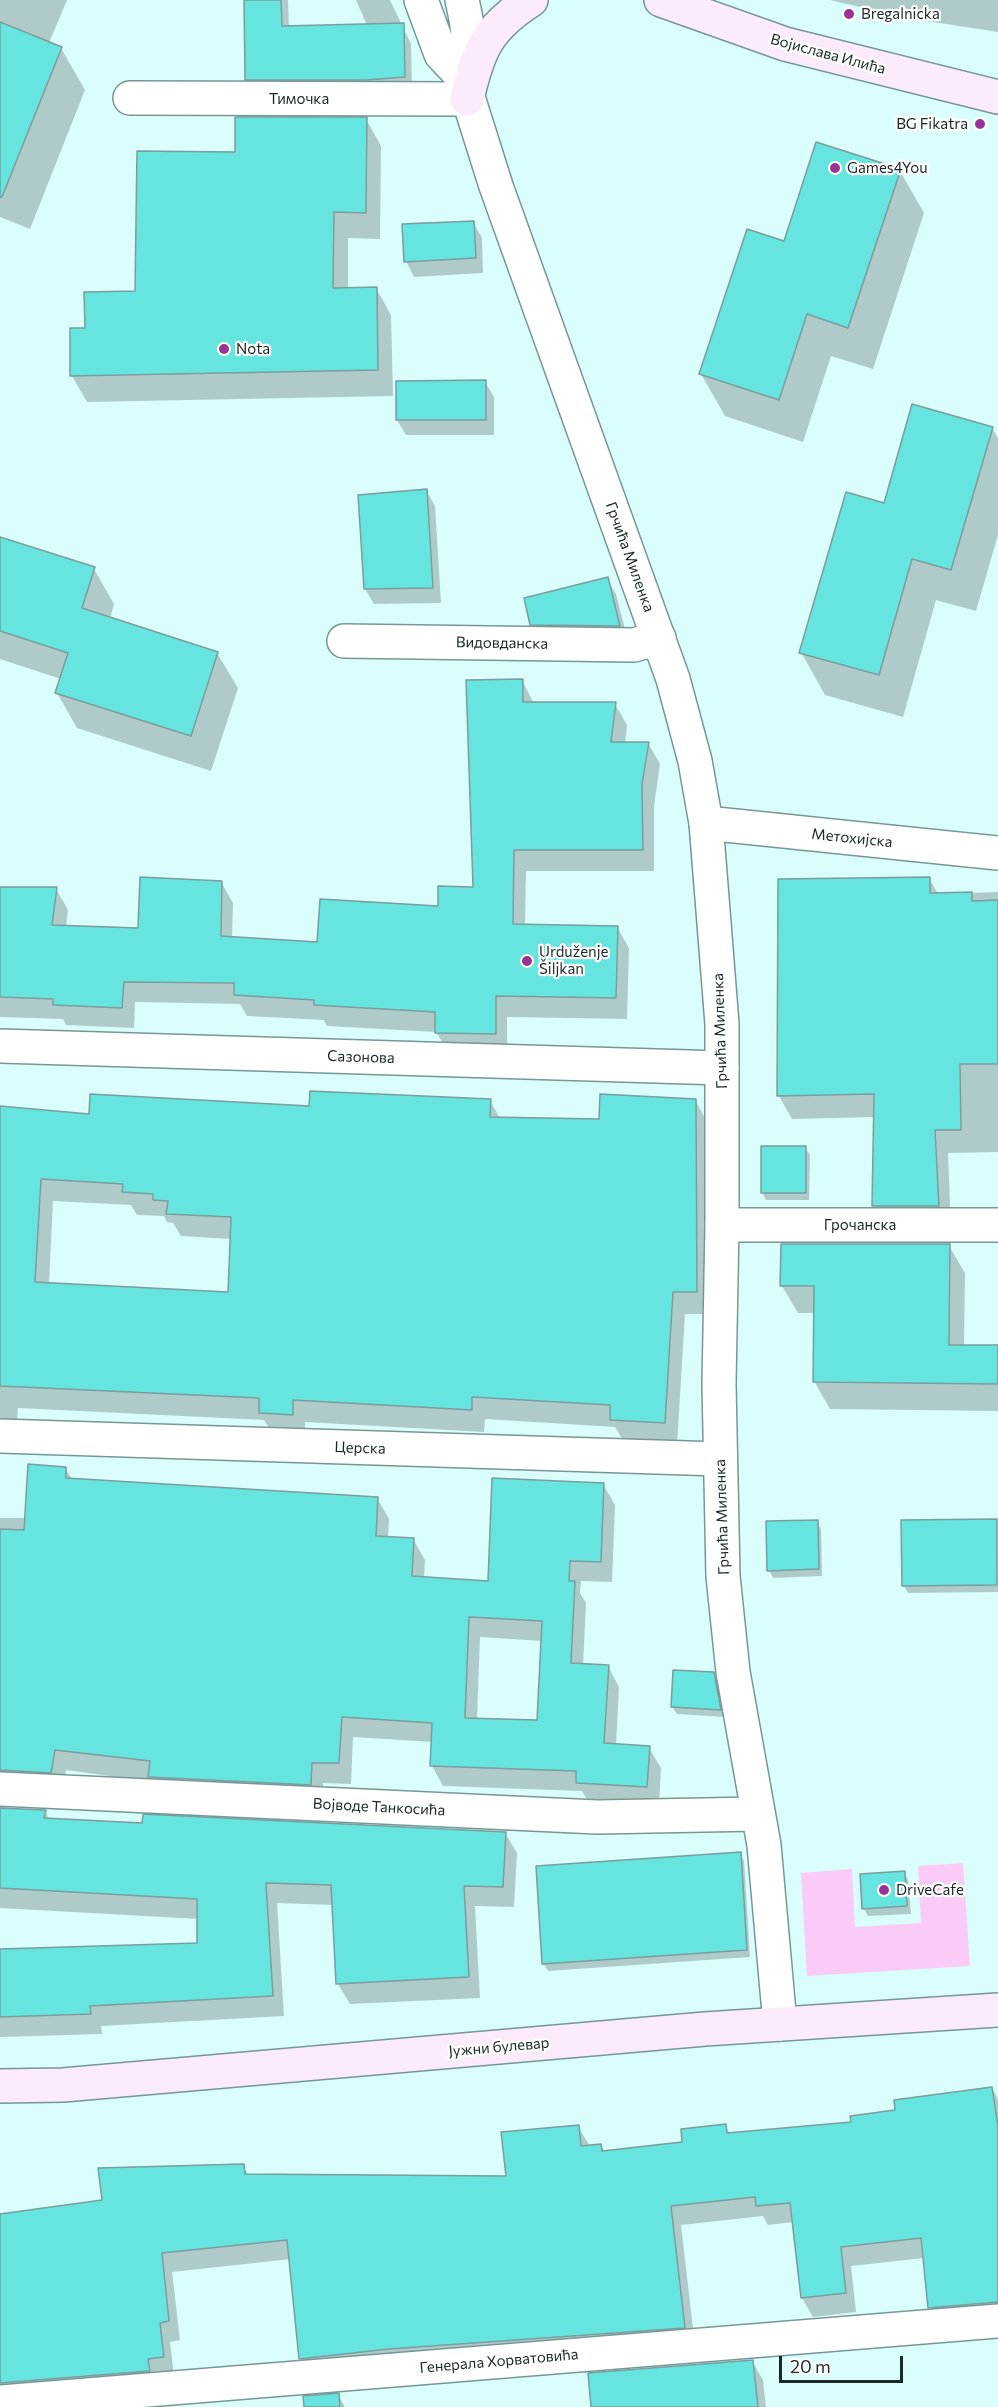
<!DOCTYPE html>
<html>
<head>
<meta charset="utf-8">
<style>
	body { margin:0 }
	#map { position:relative; width:998px; height:2407px; overflow:hidden; background:#dafefc; font-family:Commissioner,sans-serif }
	canvas { display:block }
	.scale { position:absolute; left:779px; top:2356px; width:124px; height:27px; box-sizing:border-box; border:3px solid #1b2828; border-top:0; padding-left:8px; font-size:18px; line-height:21px; white-space:nowrap; color:#1b2828; -webkit-text-stroke:4px #fff; paint-order:stroke }
</style>
</head>
<body>
<div id="map">
<canvas width="998" height="2407"></canvas>
<div class="scale">20 m</div>
</div>
<script>
const g = document.querySelector('canvas').getContext('2d');
g.lineJoin = 'round';
function fill(path, color) {
  g.fillStyle = color;
  g.fill(path, 'evenodd');
}
function strokePath(path, color, width, dash) {
  g.strokeStyle = color;
  g.lineWidth = width;
  g.lineCap = dash ? 'butt' : 'round';
  g.setLineDash(dash || []);
  g.stroke(path);
}
function drawText(font, color, halo, rows, align = 'center') {
  g.font = font + ' Commissioner,sans-serif';
  g.lineWidth = 4.5;
  g.setLineDash([]);
  g.textBaseline = 'middle';
  g.strokeStyle = halo;
  g.fillStyle = color;
  for (const [text, x, y, turn = 0] of rows) {
    g.save();
    g.translate(x, y);
    g.rotate((+turn || 0) * Math.PI / 180);
    g.textAlign = isNaN(turn) ? turn : align;
    if (halo) g.strokeText(text, 0, 0);
    g.fillText(text, 0, 0);
    g.restore();
  }
}
fill(new Path2D(`
	M963,1863L970,1966L807,1976L801,1873L852,1869L855,1927L921,1923L918,1866Z`), '#fbcbf7');
fill(new Path2D(`
	M0,0H67L49,43L61,48L85,90L30,229L0,217Z
	M245,0H288L289,28L367,25L356,0H390L411,44L412,90L255,93L247,79Z
	M830,0H998V32L907,18Z
	M366,119L381,146L380,239L348,238V289L376,288L391,315L393,396L87,402L72,376L86,329Z
	M900,171L924,213L873,369L831,356L803,442L725,416L701,374L785,243Z
	M473,222L482,238L483,273L414,277L406,261Z
	M485,382L494,397V435H406L397,420V383Z
	M992,428L998,438V535L976,611L936,600L903,717L825,695L801,652L885,504Z
	M426,490L435,506L441,603L374,604L365,589Z
	M0,539L94,569L114,604L110,619L217,653L238,688L211,771L77,728L57,693L61,679L0,659Z
	M607,579L616,594L628,641L540,640L531,624Z
	M522,680L534,704H615L627,725L625,744L648,743L660,764L654,806V871H526L525,925L617,927L629,948L627,1019L507,1017V1055L449,1053L436,1032L327,1026L324,1020L247,1016L240,1004L135,1002L134,1028L66,1025L63,1019L0,1017V888L56,889L68,910L66,927L140,930L221,882L233,903L232,938L319,943L439,908L474,888Z
	M929,878L938,894L998,892V1152L948,1153L951,1229H887L873,1206L875,1117L792,1119L779,1096Z
	M695,1100L708,1123L709,1314H685L677,1445L624,1442L615,1427L485,1419L484,1432L305,1422V1437L273,1435L264,1420L18,1408L17,1426L0,1425V1107L90,1115L490,1101L500,1118L601,1120ZM53,1201L131,1205L137,1215L164,1216L167,1222L173,1223L181,1236L231,1239L229,1293L49,1284Z
	M805,1148L810,1155L809,1200H766L762,1192Z
	M949,1246L965,1273L964,1346H998V1411L830,1409L814,1381L815,1313H798L782,1286Z
	M65,1468L72,1479L377,1498L389,1519L388,1538L413,1539L425,1560L424,1579L490,1583L603,1484L615,1505L612,1582L581,1581L580,1593L586,1603L583,1665L608,1666L619,1687L616,1746L649,1748L661,1768L659,1807L589,1803L582,1791L443,1786L432,1766L433,1742L353,1737L351,1784L323,1783L322,1805L66,1770L63,1793L0,1795V1518H26ZM480,1637L543,1641L539,1722L477,1719Z
	M996,1521L998,1592L908,1593L904,1586Z
	M817,1522L821,1529L822,1576L773,1578L769,1570Z
	M713,1674L718,1681L724,1717L677,1714L672,1707Z
	M0,1807L45,1811L49,1819L144,1824L505,1833L517,1853L514,1907L475,1906L480,1998L350,2004L338,1984L334,1905L277,1903L284,2016L101,2026L102,2034L0,2037V1950L198,1944L199,1919L0,1908Z
	M740,1854L744,1861L750,1957L548,1971L543,1963Z
	M904,1872L908,1880L911,1914L868,1916L864,1909Z
	M992,2088L998,2099V2321L941,2327L930,2307L924,2258L851,2266L856,2312L813,2317L802,2298L793,2222L768,2225L763,2216L681,2225L695,2346L312,2378L301,2358L291,2259L172,2272L180,2340L170,2342L174,2376L0,2406V2216L104,2202L243,2166L249,2176L507,2178L578,2127L590,2146L601,2145L605,2152L684,2143L725,2125L730,2134L853,2124Z
	M752,2361L763,2380L766,2407H592Z
	M338,2395L345,2407H306Z`), '#0003');
const building = new Path2D(`
	M244,0H281L282,26L404,23L405,77L367,80H245Z
	M0,22L62,47L2,197H0Z
	M235,117H367L366,213L334,212L333,288L377,287L378,370L70,376V328H85L84,292L135,291L137,151L235,152Z
	M816,142L901,169L848,328L807,314L779,400L699,374L747,229L784,241Z
	M474,221L476,258L404,262L402,224Z
	M486,380V420H396V381Z
	M912,404L993,427L951,570L912,559L879,675L799,653L846,492L884,503Z
	M427,489L433,588L364,589L358,495Z
	M0,537L95,567L82,608L218,652L191,736L55,693L68,653L0,631Z
	M608,577L620,626L530,625L524,598Z
	M523,679V702H616L611,742H649L642,784L643,850H514L513,924L618,926L616,998L496,996V1034L435,1033V1012L314,1005V1000L234,995V983L124,982L122,1008L53,1005V999L0,997V887H57L52,925L138,928L140,877L222,881L221,936L317,942L320,899L438,906V886L473,887L466,680Z
	M930,877V893L972,892V901L998,900V1064H960L961,1130H935L939,1206H872L874,1094L777,1096L778,879Z
	M310,1091L491,1099L490,1117L599,1119L600,1094L696,1099L697,1292H673L665,1423L610,1420V1405L472,1397V1410L293,1400V1415L259,1413V1398L0,1386V1106L89,1114L90,1094L309,1106ZM41,1179L123,1184L122,1192L153,1194V1200L168,1201L166,1214L231,1217L228,1292L35,1282Z
	M761,1146H806V1193H761Z
	M781,1244H950L949,1345H998V1384L813,1382L814,1286H780Z
	M28,1464L66,1467V1478L378,1497L376,1536L414,1538L412,1576L488,1581L492,1478L604,1483L601,1562L570,1561L569,1581H575L571,1663L609,1665L604,1743L650,1746L647,1787L576,1783V1771L430,1766L432,1723L342,1717L339,1763H312L311,1785L148,1777L150,1761L55,1750L51,1773L0,1770V1529L24,1530ZM469,1617L542,1621L537,1720L465,1718Z
	M997,1519V1585L902,1586L901,1520Z
	M818,1520L819,1569L767,1571L766,1521Z
	M673,1670L714,1672L721,1710L671,1707Z
	M0,1808L46,1810L44,1818L142,1823L143,1814L506,1832L503,1887L464,1886L469,1977L336,1984L331,1885L266,1883L273,1996L90,2006L91,2014L0,2017V1949L197,1943V1899L0,1888Z
	M741,1852L747,1950L542,1964L536,1866Z
	M905,1871L907,1906L862,1909L860,1874Z
	M992,2087L998,2126V2302L928,2308L921,2238L841,2247L846,2293L801,2298L790,2203L756,2206L755,2197L671,2206L685,2328L389,2349L299,2359L287,2240L162,2253L169,2321L160,2323L164,2357L148,2359L150,2371L0,2383V2214L102,2200L98,2168L244,2164L245,2174L506,2176L501,2132L579,2125L581,2146L601,2144L602,2151L682,2142L681,2129L726,2124L727,2133L851,2122L850,2116L895,2110L894,2100Z
	M753,2360L758,2407H591L588,2373Z
	M339,2393L340,2407H304L303,2396Z`);
fill(building, '#65e4e0');
strokePath(building, '#7b9d9c', 1.5);
const minor = new Path2D(`
	M130,98L467,99
	M344,641L634,645L659,638
	M706,823L998,853
	M0,1046L722,1068
	M722,1225H998
	M0,1436L719,1459
	M0,1789L597,1817L758,1814
	M0,2402L998,2321`);
const tertiary = new Path2D(`
	M421,0L441,54L461,75L496,186L673,679L695,761L706,823L712,898L722,1024V1225L719,1384L723,1576L733,1672L764,1845L780,2024
	M461,75C471,45 469,30 462,0`);
const secondary = new Path2D(`
	M661,0L785,44L998,97
	M467,99C478,50 487,28 531,0
	M0,2086L63,2085L705,2029L998,2010`);
strokePath(minor, '#769796', 36);
strokePath(tertiary, '#769796', 36);
strokePath(secondary, '#769796', 36);
strokePath(minor, '#fff', 33);
strokePath(tertiary, '#fff', 33);
strokePath(secondary, '#fcebfb', 33);
for (const [x, y, r, color] of [
	[849,14,6,"#993398"],
	[980,124,6,"#993398"],
	[835,168,6,"#993398"],
	[224,349,6,"#993398"],
	[527,961,6,"#993398"],
	[884,1890,6,"#993398"]
]) {
  const dot = new Path2D();
  dot.arc(x, y, r, 0, 2 * Math.PI);
  g.fillStyle = color;
  g.fill(dot);
  strokePath(dot, '#fff', 2);
}
drawText('15px', '#1b2828', '#fff', [
	["Bregalnicka",861,14],
	["BG Fikatra",968,124,"right"],
	["Games4You",847,168],
	["Nota",236,349],
	["Urduženje",539,952],
	["Šiljkan",539,969],
	["DriveCafe",896,1890]
], 'left');
drawText('15px', '#1b2828', '#fff', [
	["Војислава Илића",828,54,15],
	["Тимочка",299,99],
	["Грчића Миленка",630,557,70],
	["Видовданска",502,643,1],
	["Метохијска",852,838,6],
	["Грчића Миленка",720,1031,-92],
	["Сазонова",361,1057,2],
	["Грочанска",860,1225],
	["Церска",360,1448,2],
	["Грчића Миленка",722,1517,-92],
	["Војводе Танкосића",379,1807,3],
	["Јужни булевар",499,2047,-5],
	["Генерала Хорватовића",499,2361,-5]
]);
</script>
</body>
</html>
